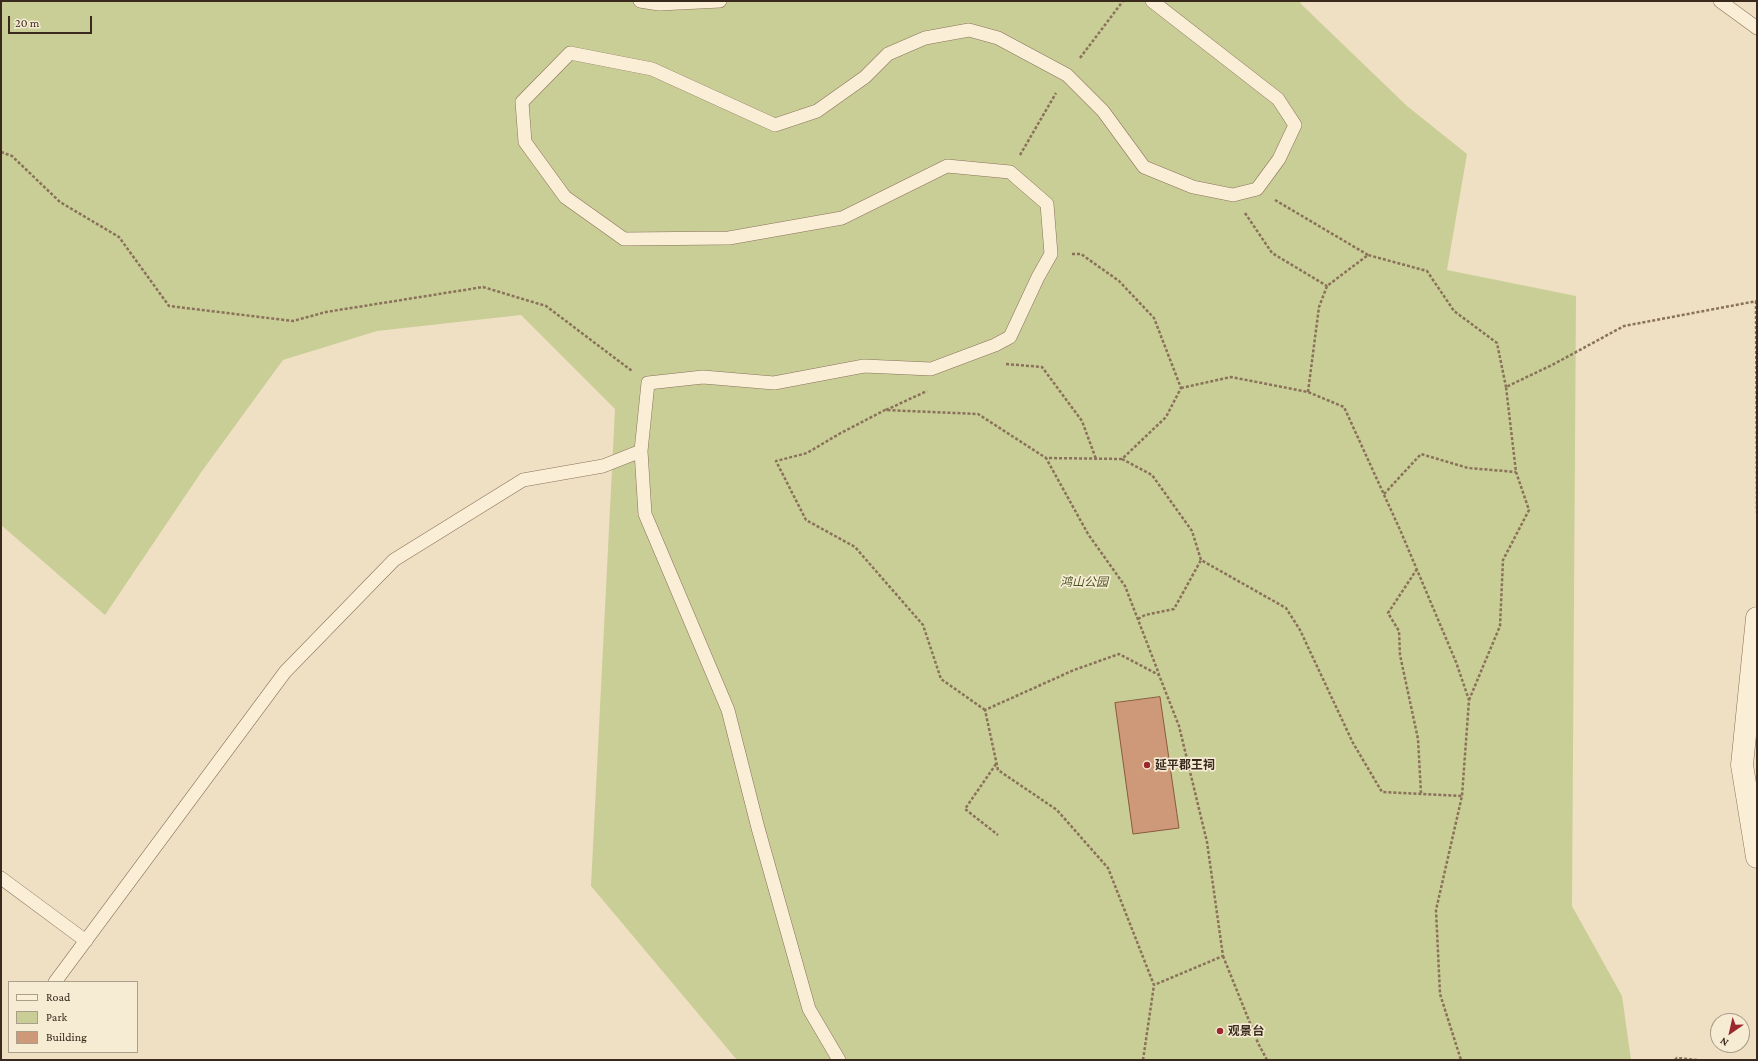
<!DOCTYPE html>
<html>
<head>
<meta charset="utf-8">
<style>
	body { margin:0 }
	#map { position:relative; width:1758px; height:1061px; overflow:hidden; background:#efe0c3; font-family:"Crimson Pro",serif }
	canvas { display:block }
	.frame { position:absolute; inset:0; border:2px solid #3a2a1e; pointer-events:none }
	.legend { position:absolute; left:8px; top:981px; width:130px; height:72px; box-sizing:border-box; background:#f6ebd3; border:1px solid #ab9e8b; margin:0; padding:5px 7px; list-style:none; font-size:12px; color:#3a2a1e }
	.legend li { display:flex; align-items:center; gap:8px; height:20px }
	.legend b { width:20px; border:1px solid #ab9e8b }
	.north { position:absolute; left:1710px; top:1013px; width:40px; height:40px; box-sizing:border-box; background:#f6ebd3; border:1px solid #ab9e8b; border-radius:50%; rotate:214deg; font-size:11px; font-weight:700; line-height:16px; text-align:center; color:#3a2a1e }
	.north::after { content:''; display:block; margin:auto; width:14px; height:18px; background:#9a282d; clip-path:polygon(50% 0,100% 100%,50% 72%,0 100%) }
	.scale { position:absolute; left:8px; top:16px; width:84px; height:18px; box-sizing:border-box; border:2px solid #3a2a1e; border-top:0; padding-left:5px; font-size:12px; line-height:14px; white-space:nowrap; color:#3a2a1e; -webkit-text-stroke:3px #f6ebd3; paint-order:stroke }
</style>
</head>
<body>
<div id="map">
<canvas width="1758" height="1061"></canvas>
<div class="frame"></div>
<ul class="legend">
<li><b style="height:5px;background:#faeed7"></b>Road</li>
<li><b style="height:11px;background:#c9ce97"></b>Park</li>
<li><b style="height:11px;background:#ce9978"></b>Building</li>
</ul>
<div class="north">N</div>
<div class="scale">20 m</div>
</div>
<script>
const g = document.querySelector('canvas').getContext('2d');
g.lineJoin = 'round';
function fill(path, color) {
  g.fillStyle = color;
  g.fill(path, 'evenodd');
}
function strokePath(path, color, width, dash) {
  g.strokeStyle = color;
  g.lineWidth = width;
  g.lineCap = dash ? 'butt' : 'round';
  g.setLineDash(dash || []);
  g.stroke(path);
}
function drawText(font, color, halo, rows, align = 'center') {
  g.font = font + ' "Crimson Pro","Noto Sans SC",serif';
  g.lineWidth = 3.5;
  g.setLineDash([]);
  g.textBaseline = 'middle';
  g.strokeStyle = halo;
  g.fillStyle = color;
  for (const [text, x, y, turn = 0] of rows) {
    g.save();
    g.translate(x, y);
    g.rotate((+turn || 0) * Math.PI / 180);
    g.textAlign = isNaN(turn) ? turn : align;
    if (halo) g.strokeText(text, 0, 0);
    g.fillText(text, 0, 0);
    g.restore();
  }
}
fill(new Path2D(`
	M1,1H1300L1301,4L1407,106L1467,154L1447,270L1576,296L1572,906L1622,996L1631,1060H737L591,886L615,409L521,315L377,331L283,360L202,471L105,615L1,525Z`), '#c9ce97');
const building = new Path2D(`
	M1160,697L1179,828L1133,834L1115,703Z`);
fill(building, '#ce9978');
strokePath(building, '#8a5a3f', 1);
const service = new Path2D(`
	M640,1L659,4L720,1
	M1720,1L1757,28
	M1,878L86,941
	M55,982L285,672L394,560L523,480L603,466L641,451
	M839,1060L809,1009L758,828L728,710L645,514L641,451L648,383L703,377L774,383L864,366L931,369L995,345L1010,337L1038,277L1051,254L1047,204L1010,172L947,166L842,218L729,238L624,239L565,197L525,142L522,102L570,53L652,69L775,125L817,111L865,77L888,54L925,38L969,30L998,38L1067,75L1103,111L1144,167L1193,187L1233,195L1257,189L1279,159L1295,125L1278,99L1152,1`);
const minor = new Path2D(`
	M1757,618L1742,765L1757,857`);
strokePath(service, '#8a7159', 14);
strokePath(minor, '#8a7159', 23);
strokePath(new Path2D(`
	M1080,58L1123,1
	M1,152L12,156L60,202L119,237L169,306L293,321L326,312L483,287L546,306L632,371
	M1020,155L1056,93
	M1275,200L1368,255
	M1245,213L1272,253L1327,286
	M1072,254H1081L1119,281L1154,318L1181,388L1166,417L1122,459L1046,458L1088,534L1125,586L1159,674
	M1756,301L1757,513
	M1006,364L1042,367L1082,421L1096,459
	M1181,388L1231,377L1308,392L1344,407L1401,532L1456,662L1469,700L1462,796L1436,910L1440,994L1461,1060
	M1308,392L1319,307L1327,286L1368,255L1427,271L1454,311L1497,343L1506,387
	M886,410L927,391
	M1122,459L1152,475L1192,531L1201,560L1286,608L1300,630L1353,743L1382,792L1462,796
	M1384,494L1421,454L1468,468L1516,472
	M1417,569L1388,613L1399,631L1400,655L1418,739L1421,793
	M1138,619L1145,615L1174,609L1201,560
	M1469,700L1500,626L1503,560L1529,510L1516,472L1506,387L1554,364L1624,326L1757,301
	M985,710L941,679L923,625L855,547L806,520L776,461L807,453L839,434L885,410L978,414L1046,458
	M996,764L965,809L998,835
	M1223,956L1258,1043L1267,1060
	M1143,1060L1154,985L1108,868L1057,810L998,770L985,710L1074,670L1119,654L1159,675L1179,726L1207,842L1223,956L1154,985
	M1675,1060L1677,1058L1697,1060`), '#8a7159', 2.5, [3, 2]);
strokePath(service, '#faeed7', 13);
strokePath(minor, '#faeed7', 22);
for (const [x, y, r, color] of [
	[1147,765,4,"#9a282d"],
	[1220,1031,4,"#9a282d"]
]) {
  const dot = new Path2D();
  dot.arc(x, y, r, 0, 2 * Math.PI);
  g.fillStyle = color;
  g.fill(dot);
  strokePath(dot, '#f6ebd3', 1.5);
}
drawText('italic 12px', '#4c5624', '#f6ebd3', [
	["鸿山公园",1084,582]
]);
drawText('bold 12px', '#3a2a1e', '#f6ebd3', [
	["延平郡王祠",1155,765],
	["观景台",1228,1031]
], 'left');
</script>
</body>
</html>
